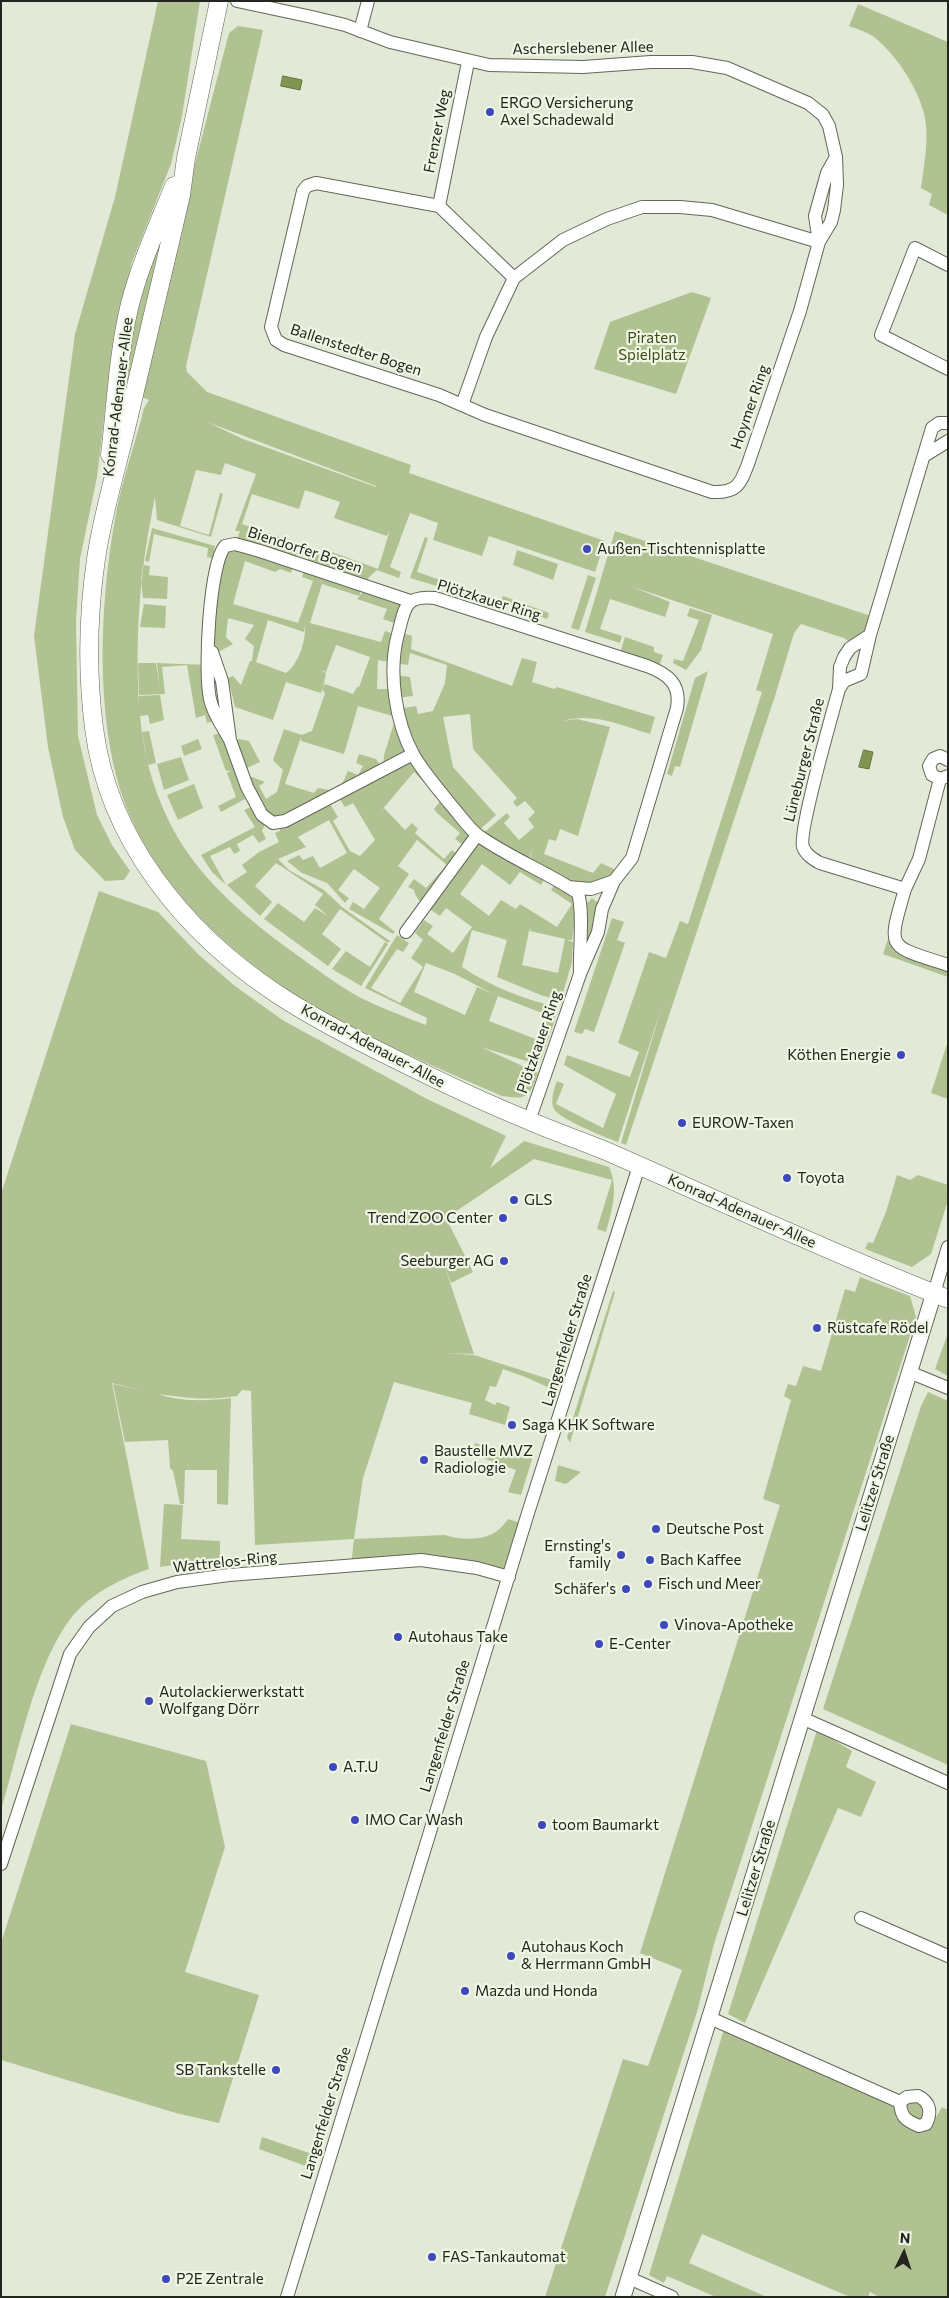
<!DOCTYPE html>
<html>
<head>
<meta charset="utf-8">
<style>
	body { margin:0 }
	#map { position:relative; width:949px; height:2298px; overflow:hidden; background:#e2e9d7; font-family:Commissioner,sans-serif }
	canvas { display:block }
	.frame { position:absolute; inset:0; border:2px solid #23261f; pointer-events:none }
	.north { position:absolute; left:879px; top:2228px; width:50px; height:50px; -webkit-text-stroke:4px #eff6e4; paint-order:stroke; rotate:4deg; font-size:14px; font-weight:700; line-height:20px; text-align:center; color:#23261f }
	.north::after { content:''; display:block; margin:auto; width:18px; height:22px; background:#23261f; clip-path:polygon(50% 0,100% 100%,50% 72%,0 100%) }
</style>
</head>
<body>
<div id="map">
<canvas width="949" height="2298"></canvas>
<div class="frame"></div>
<div class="north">N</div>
</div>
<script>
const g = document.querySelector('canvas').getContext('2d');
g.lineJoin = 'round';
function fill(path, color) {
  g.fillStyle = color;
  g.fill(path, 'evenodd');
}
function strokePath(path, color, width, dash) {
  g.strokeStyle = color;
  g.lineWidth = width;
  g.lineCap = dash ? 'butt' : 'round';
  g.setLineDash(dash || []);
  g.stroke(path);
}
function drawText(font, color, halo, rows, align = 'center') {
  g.font = font + ' Commissioner,sans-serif';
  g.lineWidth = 4.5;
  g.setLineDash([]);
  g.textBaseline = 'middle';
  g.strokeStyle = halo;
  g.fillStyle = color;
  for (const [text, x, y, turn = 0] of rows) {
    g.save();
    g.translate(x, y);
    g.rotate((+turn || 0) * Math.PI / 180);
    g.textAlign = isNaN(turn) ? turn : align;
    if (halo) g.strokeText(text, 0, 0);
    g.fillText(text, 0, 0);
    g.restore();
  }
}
fill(new Path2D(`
	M158,1H200L182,116L171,164L132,262L113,344L97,477L80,559L76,621L78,736L97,815L112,845L130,871L124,880L105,881L75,850L63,817L48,747L34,636L75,334L115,197Z
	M858,4L948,42V215L929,205L932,194L921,188C924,165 929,141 925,118C920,91 896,54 874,37C867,32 857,29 849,26Z
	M238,26L263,30L186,366L187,372L207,392L411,465L409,473L605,541L595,572L489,536L482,556L433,540L438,523L410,513L390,567L401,572L399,578L377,570L369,577L365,587L409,602L400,625L383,619L387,609L357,599L362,593L364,587L306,566L312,549L322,553L324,549L378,569L390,530L387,536L334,518L340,502L305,490L299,509L252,494L242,524L288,540L286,545L298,549L291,573L280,569L275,572L245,561L233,604L298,623L313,581L302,577L305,567L363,588L359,596L322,584L310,623L381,642L385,631L397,635L399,632L412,636L411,649L512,686L522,658L537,662L532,682L554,689L557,687L655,717L650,734C621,725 593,712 562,721L577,719L610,727L578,836L560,829L556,841L549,839L544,854L593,873L601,863L620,872L581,889L529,865L533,846L528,864L546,875L541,885L520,872L510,885L482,864L460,894L489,916L501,900L516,909L520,904L557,927L572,904L551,890L557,881L575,892L576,910L572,940H567L573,942L572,962L561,1000L543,996L497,977L507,940L472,930L462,967C490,986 525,1000 558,1007L555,1018L498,996L489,1021L538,1040L548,1018L555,1020L539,1065L481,1047L538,1073C529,1097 528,1100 502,1096C451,1074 400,1052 351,1027C254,978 146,889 117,779C95,696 101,592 117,508C124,474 136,441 144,408L149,400L135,394L229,33ZM207,422L376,486V487L243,439ZM225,463L256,474L235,531H240L235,544L220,553L213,655L233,644L226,637L228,618L254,625L245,639L254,646L252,661H250L241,685L233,676L228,678L235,707L273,720L286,682L321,693L323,688V691L325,693L312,731L302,735L284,729L273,760L283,770L277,792L266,799L259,786L265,782L252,777L245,781L256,805L244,810L255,827L201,855L212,872L226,885L210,856L230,847L234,854L240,851L237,844L253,835L259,843L266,839L262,831L267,820L279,823L280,831L275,833L279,842L259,852L242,865L247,872L227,885L260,916L272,902L255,886L276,863L323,894L315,905L328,916L315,908L304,922L278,903L264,919L328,966L341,949L322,934L340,909L388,943L390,941L342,907L324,890L289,870L268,849L278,859L306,847L294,832L298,837L329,820L347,853L320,868L313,856L303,860L299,855L287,861L302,873L327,883L345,903L349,898L338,890L354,869L380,888L364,909L353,902L349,909L393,934L395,932L379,919L409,874L398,866L417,840L447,865L426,888L414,879L408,887L414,890C416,902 430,909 440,916L446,908L472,927L453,953L427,934L433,926L424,920L415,933L423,940L411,958L423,967L400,1003L371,988L397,949L403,952L409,943L397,935L365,988L427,1018L426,1025C403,1016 381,1008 359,997C336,984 315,968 293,952C250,921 206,885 178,838C156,800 144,760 140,716L148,715L150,724L164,720L160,695L139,696V706C135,630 140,571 155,497L157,520L211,537L223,494L220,493L209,535L180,526L196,470L221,475ZM268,620L304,632L305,626C306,641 298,665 286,673L256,662ZM336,645L370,657L359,687H357L353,694L325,684L323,688L326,673L320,670L326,672ZM410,653L447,665L445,683L433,711L418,714L416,706L398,709L396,698L413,696L410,677L395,675L394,689H377L378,660L408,665ZM358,706L396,717L384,755L383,770L376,759L359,754L356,763L363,766L358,775L348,771L337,795L345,807L353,803L375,840L360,856L350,851L333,821L338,817L327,799L330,797V790L318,788L314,793L285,784L301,737V741L344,754ZM470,714L473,749L517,798L513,802L517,807L525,801L535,812L528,819L534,827L519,840L504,823L510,817L507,813L480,836L476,833L496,815L453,767L443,717ZM414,772L441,800L434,809L437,813L460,833L455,839L467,848L460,857L452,850L444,859L415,833L418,829L412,823L405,830L384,808L381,811ZM531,927L530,931L565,939L558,973L522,965L529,931ZM426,963L455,974L493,994L477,987L465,1015L414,992Z
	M174,195L120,416L131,340L146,272Z
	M692,292L711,298L676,394L594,369L610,322Z
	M152,528L215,546L213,558L207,557L208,548L154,534L149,562L145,561Z
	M615,531L874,617L869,635L854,645L844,638L801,624L794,633L775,696L626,1145L621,1143L662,1006L618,1142C605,1137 559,1119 554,1109C550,1102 554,1088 557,1081L564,1084L556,1104L603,1128L616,1094L564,1065L567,1055L630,1077L639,1052L618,1043L649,952L666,958L680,921L688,924L762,692L756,690L773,634L630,586L670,602L665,617L610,599L600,629L622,636L620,643L585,632Z
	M425,537L428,538L417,572L470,590L469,595L477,598L410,578Z
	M517,550L558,564L553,580L513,565Z
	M143,565L150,566L149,575L168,577L167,599L143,598L141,580Z
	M588,575L596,578L579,630L571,628Z
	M503,596L549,613L547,619L500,602Z
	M144,604L166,606L165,628L140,627Z
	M690,608L712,615L701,650L686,670L673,663L674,659L683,661L699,620L687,616Z
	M625,637L654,647V652L663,655L658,670L619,656Z
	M138,663H156L160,688L157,663L208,665L214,721L207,723L205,715L196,718L187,665L162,667L165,694L139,695Z
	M708,671L680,767L675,766L672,776L667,774L695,678Z
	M149,731L156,763L148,765L142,732Z
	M225,732L231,743L239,739L249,741L260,762L240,771L239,767L233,769L245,799L221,812L218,806L236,797L227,773L231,770L226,771L213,735Z
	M198,739L202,749L184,756L181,746Z
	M181,757L189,780L164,790L157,764Z
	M194,784L203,808L178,820L167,795Z
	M99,891L158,912L199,955L235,986L284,1021L427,1099L506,1136L490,1168L524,1141L609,1167C619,1189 612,1210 606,1232L597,1229L612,1180L534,1159L446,1218L473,1272L451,1283L444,1265L474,1354L445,1353L474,1355L558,1382L556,1391L528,1378L503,1369L496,1387L490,1386L485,1400L495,1405L497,1402L510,1407L505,1425L469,1414L472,1403L394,1382L363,1478L354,1539L255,1545L251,1391L242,1390L237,1396C205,1401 189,1398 158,1394C181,1402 207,1401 231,1398L228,1505L217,1504V1470H185L184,1504H180L173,1471L170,1468L168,1440L125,1442L113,1384L143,1391L112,1383L149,1569C123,1578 96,1591 77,1611C36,1656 19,1752 1,1810V1194Z
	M592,898L600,904L581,970L586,904Z
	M612,918L624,922L617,940L625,943L594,1032L585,1029L582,1034L574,1032Z
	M888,939L893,950L903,957L948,972V977L883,954Z
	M385,942L388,944L361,986L332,969L346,951L370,967Z
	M948,1041V1099L931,1093Z
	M897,1175L910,1180L918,1175L948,1185V1200L931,1254L912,1267L865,1249L868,1242L873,1243L886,1212Z
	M860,1277L910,1296L916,1317L714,1944L697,2012L605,2297H545L623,2059L648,2066L682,1970L640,1953L780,1505L763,1499L791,1400L784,1396L788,1384L796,1386L803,1366L821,1371L845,1289L855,1292Z
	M613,1291L615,1292L570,1443L567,1437Z
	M948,1333V1376L935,1369Z
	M928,1392L948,1401V1765L823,1709L921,1406Z
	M475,1443L509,1454L511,1449L533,1456L521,1495L508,1492L516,1470L472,1454Z
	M558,1465L581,1472L566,1484L555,1481Z
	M164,1504L183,1505L181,1539L220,1541V1558L160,1567Z
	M508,1519L524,1524L508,1577L448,1562L351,1565L354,1539L445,1535C459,1540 484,1541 497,1531C501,1528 505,1523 508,1519Z
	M71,1724L206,1761L225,1847L185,1972L259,1995L219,2123L176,2113L1,2060V1943Z
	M817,1730L852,1751L846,1767L876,1782L861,1817L838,1808L745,2023L728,2014Z
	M725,2026L900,2102L925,2100L929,2129L942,2107L948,2110V2297H879L870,2292L868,2297H850L702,2234L689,2263L767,2297H716L667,2276L664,2283L649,2275Z
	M262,2137L318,2156L314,2169L259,2149Z`), '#b1c292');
const water = new Path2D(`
	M283,76L302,80L300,90L281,86Z
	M864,750L873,752L869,769L859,767Z`);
fill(water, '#809650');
strokePath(water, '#647441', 1);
const minor = new Path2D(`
	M237,1L312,17L345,25L390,42L489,65L583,67L651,62H692L727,68L808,103L823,115L829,126L836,157L837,185L834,210L831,222L819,242L800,311L748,464C740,485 737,493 712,492L485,415L462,405L486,337L514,278L563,240L607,219L642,207H680L712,210L819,242
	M360,31L368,1
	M439,206L468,62
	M819,242L815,216L827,173L836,157
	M948,265L915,248L881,335L948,369
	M462,405L439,395L284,345L276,340L271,327L303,191L307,186L316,183L439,206L514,278
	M924,456L948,441
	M870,635L850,648L844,657L840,667L839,689C833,711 798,833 803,847C806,855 813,859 820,863L905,889C887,951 887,945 948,965
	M212,652L222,681L230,740L247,787L262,815L273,823L285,821L413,754
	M839,689L844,681L861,674L870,635L932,428L939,423H948
	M230,740C223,727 213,714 210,699C204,673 209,565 225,546L235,544L260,551L410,601
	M948,760L940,756L933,759L929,766L932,775L940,779L948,776
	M568,887L591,889L614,881
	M905,889L919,859L940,779
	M406,932L477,835
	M529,1121L580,974L598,932L602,909L614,881L632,858L677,708C681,684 668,674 647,666L435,598C404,595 405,608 398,634C388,671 395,722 414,756C425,774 438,789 451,805C460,815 468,828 479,836C510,858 547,872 578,893C584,912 579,951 580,974
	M934,1293L948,1247
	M909,1372L948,1388
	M802,1718L948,1783
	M1,1864L70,1654L89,1627L112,1606L142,1592L177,1582L229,1575L421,1560L477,1568L509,1577
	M861,1918L948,1956
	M710,2018L900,2102
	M918,2096C930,2102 932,2112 926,2124L919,2126C905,2120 901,2117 900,2102L907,2097Z
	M629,2278L672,2297
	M287,2297L528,1513L639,1166`);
const tertiary = new Path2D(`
	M623,2297L934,1293`);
const secondary = new Path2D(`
	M219,1L186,158L181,195C164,269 146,343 129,416C118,464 103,511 96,559C88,614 87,673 94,728C108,840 185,933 277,994C315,1019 356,1040 397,1060C441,1082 485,1103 530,1121C557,1133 585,1142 613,1154C724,1203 834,1254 948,1299
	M110,455C116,404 118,353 130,304C141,262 158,225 174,186`);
strokePath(minor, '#626758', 14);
strokePath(tertiary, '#626758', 17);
strokePath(secondary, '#626758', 19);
strokePath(minor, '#fff', 12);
strokePath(tertiary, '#fff', 15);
strokePath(secondary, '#fff', 18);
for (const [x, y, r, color] of [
	[490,112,5,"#3e47bb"],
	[587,549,5,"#3e47bb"],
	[901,1055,5,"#3e47bb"],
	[682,1123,5,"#3e47bb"],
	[787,1178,5,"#3e47bb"],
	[514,1200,5,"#3e47bb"],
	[503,1218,5,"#3e47bb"],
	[504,1261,5,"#3e47bb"],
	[817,1328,5,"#3e47bb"],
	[512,1425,5,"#3e47bb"],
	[424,1460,5,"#3e47bb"],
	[656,1529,5,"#3e47bb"],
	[621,1555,5,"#3e47bb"],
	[650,1560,5,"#3e47bb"],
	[648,1584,5,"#3e47bb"],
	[626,1589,5,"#3e47bb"],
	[664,1625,5,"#3e47bb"],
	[398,1637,5,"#3e47bb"],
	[599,1644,5,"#3e47bb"],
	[149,1701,5,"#3e47bb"],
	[333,1767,5,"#3e47bb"],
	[355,1820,5,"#3e47bb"],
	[542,1825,5,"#3e47bb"],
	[511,1956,5,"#3e47bb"],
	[465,1991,5,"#3e47bb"],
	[276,2070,5,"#3e47bb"],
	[432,2257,5,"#3e47bb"],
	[166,2279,5,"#3e47bb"]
]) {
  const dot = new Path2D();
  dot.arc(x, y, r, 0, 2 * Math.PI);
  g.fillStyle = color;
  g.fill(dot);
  strokePath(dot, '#eff6e4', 2);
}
drawText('15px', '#23261f', '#eff6e4', [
	["Ascherslebener Allee",583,48,-1],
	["Frenzer Weg",437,131,-79],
	["Ballenstedter Bogen",356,350,18],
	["Konrad-Adenauer-Allee",118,397,-83],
	["Hoymer Ring",750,407,-71],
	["Biendorfer Bogen",305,550,18],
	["Plötzkauer Ring",489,600,17],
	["Lüneburger Straße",804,760,-76],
	["Plötzkauer Ring",539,1042,-71],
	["Konrad-Adenauer-Allee",373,1046,28],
	["Konrad-Adenauer-Allee",742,1211,24],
	["Langenfelder Straße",567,1340,-73],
	["Lelitzer Straße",875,1483,-73],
	["Wattrelos-Ring",225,1562,-6],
	["Langenfelder Straße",445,1726,-73],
	["Lelitzer Straße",756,1868,-73],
	["Langenfelder Straße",326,2113,-73]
]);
drawText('15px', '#23261f', '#eff6e4', [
	["ERGO Versicherung",500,103],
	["Axel Schadewald",500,120],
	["Außen-Tischtennisplatte",597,549],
	["Köthen Energie",891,1055,"right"],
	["EUROW-Taxen",692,1123],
	["Toyota",797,1178],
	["GLS",524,1200],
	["Trend ZOO Center",493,1218,"right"],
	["Seeburger AG",494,1261,"right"],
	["Rüstcafe Rödel",827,1328],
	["Saga KHK Software",522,1425],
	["Baustelle MVZ",434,1451],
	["Radiologie",434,1468],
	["Deutsche Post",666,1529],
	["Ernsting's",611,1546,"right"],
	["family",611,1563,"right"],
	["Bach Kaffee",660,1560],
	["Fisch und Meer",658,1584],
	["Schäfer's",616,1589,"right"],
	["Vinova-Apotheke",674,1625],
	["Autohaus Take",408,1637],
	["E-Center",609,1644],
	["Autolackierwerkstatt",159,1692],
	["Wolfgang Dörr",159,1709],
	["A.T.U",343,1767],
	["IMO Car Wash",365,1820],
	["toom Baumarkt",552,1825],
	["Autohaus Koch",521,1947],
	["& Herrmann GmbH",521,1964],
	["Mazda und Honda",475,1991],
	["SB Tankstelle",266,2070,"right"],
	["FAS-Tankautomat",442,2257],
	["P2E Zentrale",176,2279]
], 'left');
drawText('15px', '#3c4b17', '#eff6e4', [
	["Piraten",652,338],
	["Spielplatz",652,355]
]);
</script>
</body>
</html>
